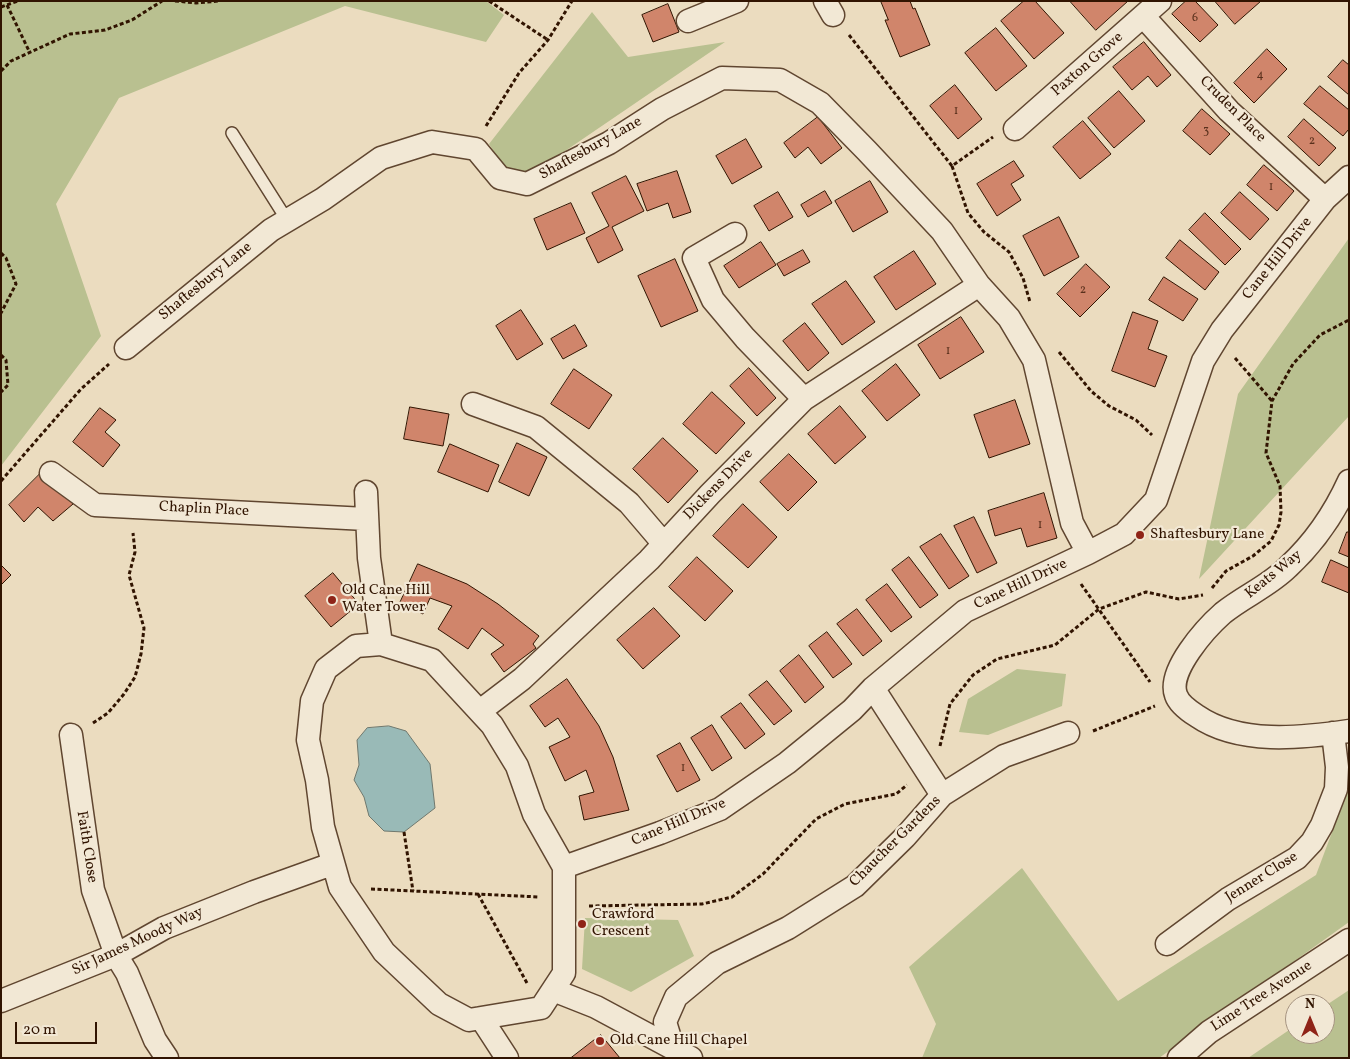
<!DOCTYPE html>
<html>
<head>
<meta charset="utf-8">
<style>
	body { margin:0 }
	#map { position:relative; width:1350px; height:1059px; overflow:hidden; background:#ebdcbf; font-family:Vollkorn,serif }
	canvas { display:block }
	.frame { position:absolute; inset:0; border:2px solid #311401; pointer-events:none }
	.north { position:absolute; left:1285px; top:994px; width:50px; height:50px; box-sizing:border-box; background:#f2e8d5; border:1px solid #a59380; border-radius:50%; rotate:0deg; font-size:14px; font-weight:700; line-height:20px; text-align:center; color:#311401 }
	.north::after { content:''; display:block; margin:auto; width:18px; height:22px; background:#8f2418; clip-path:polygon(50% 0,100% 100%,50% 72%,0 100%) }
	.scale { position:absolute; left:15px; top:1022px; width:82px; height:22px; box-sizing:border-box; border:2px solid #311401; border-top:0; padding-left:6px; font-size:15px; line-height:18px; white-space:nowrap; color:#311401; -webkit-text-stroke:4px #f2e8d5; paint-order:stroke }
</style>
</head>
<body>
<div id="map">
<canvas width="1350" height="1059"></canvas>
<div class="frame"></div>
<div class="north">N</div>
<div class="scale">20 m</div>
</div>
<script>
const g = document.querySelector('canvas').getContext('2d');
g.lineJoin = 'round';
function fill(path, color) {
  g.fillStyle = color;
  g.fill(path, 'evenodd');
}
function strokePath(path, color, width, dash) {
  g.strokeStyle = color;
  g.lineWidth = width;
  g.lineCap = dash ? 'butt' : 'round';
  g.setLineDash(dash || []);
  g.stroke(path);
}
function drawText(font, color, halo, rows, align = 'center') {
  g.font = font + ' Vollkorn,serif';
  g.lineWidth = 4.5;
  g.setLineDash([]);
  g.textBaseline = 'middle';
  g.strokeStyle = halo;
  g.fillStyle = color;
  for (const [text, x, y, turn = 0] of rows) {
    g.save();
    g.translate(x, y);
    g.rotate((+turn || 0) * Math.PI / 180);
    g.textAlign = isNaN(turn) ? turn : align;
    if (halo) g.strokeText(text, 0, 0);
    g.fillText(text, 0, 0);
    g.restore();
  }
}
fill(new Path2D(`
	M1,1H486L504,15L486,42L345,6L119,98L56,204L101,336L1,466Z
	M592,12L628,57L725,42L527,177L504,167L489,144Z
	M1349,238V416L1199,579L1238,394Z
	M1017,669L1066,674L1062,706L988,735L959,732L968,699Z
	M1349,787V922L1159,1058H922L936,1024L909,967L1022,868L1118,1001L1316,875Z
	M585,918L678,920L694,956L631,992L582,969Z
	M1349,990V1058H1248L1295,1026V1034H1325V1006Z`), '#b9c090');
const water = new Path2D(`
	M389,726L406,731L430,764L435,808L404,832L384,831L369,816L364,797L354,780L359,765L357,740L367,728Z`);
fill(water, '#99bab7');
strokePath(water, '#6f786e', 1);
const building = new Path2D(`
	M881,1H910L913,9L915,8L930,45L900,57L885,20H888Z
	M1024,1H1035L1064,33L1034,59L1001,21Z
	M1070,1H1128L1096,30Z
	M1186,1H1195L1218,25L1200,42L1172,14Z
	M1215,1H1261L1235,24Z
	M668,4L679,32L653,42L642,15Z
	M996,28L1027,66L996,91L965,53Z
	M1144,42L1171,75L1157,87L1148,76L1132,90L1113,67Z
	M1267,49L1287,69L1254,103L1234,83Z
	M1343,60L1349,65V95L1328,77Z
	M955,85L982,119L958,139L930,106Z
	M1320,86L1349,110V129L1343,136L1304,104Z
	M1119,91L1145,121L1114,148L1088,118Z
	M1202,109L1230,134L1210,155L1183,131Z
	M818,117L842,148L821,164L808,147L795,158L784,143Z
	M1304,119L1336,148L1319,166L1288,137Z
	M1083,121L1111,154L1080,179L1053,147Z
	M746,139L762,167L732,184L716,156Z
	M1014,161L1024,176L1011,184L1021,200L997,216L977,184Z
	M1264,165L1294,191L1277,211L1247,185Z
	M677,171L691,212L673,218L668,203L647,211L637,184Z
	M626,176L644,211L612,227L623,250L598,263L586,238L609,226L592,193Z
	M870,181L888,212L853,232L835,201Z
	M825,191L832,203L808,217L801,205Z
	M778,192L793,217L769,231L754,206Z
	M1240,192L1269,219L1250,240L1221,213Z
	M571,203L585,233L547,250L534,219Z
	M1205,213L1241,249L1225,265L1189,230Z
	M1059,217L1079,257L1044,276L1023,236Z
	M1180,240L1219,272L1205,290L1166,258Z
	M761,242L776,265L739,288L724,266Z
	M803,250L810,262L784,276L777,264Z
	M914,251L936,284L896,310L874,277Z
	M675,259L698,311L661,327L638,276Z
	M1086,264L1110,287L1080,317L1057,294Z
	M1164,277L1198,299L1183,321L1149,300Z
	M846,281L875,322L842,345L812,304Z
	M521,310L543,344L517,360L496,326Z
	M1133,312L1158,321L1148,349L1167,356L1155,387L1112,371Z
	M961,317L984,352L940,379L918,345Z
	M805,323L829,353L808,371L783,341Z
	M575,325L587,346L563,359L551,339Z
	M896,364L920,395L887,421L862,391Z
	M749,368L776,398L757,416L730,386Z
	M574,369L612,395L589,429L551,404Z
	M712,392L745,423L716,454L683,424Z
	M1015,400L1030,444L989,458L974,415Z
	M840,406L866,437L835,464L808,434Z
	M410,407L449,414L443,446L404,439Z
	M100,408L116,420L105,432L120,445L103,467L73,442Z
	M663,438L698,471L668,503L633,469Z
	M517,443L547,457L529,496L499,482Z
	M450,444L499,465L488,492L438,472Z
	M789,454L817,482L788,511L760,482Z
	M41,473L73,504L53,521L38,507L24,522L9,505Z
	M1044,493L1057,538L1027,547L1021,528L995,536L988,511Z
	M743,504L777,537L748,568L713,536Z
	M974,517L997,563L977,573L954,526Z
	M1347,532H1349V557L1339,553Z
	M941,534L969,576L949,589L920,547Z
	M697,557L733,591L705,621L669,587Z
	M909,557L938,595L920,608L892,570Z
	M1331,560L1349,568V593L1322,582Z
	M418,564L467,584L498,604L539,636L533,644L536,648L504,672L491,654L504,645L482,628L468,649L438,629L452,606L430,598L423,614L400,603Z
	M1,565L11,575L1,585Z
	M333,573L359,604L331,627L305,596Z
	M887,584L912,617L891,632L866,600Z
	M654,608L680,636L643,669L617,640Z
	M857,609L882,641L863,656L837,624Z
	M827,632L852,664L833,678L809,646Z
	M799,655L824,687L805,703L780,671Z
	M567,679L599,726L613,757L629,810L584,820L579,796L594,792L586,770L565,781L549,747L570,737L558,718L545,727L530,706Z
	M767,681L792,711L774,725L749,695Z
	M741,703L765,734L745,749L721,717Z
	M712,725L732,758L712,771L691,738Z
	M680,743L700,780L677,792L657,756Z
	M601,1035L620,1058H571Z`);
fill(building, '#d0856b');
strokePath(building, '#311401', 1);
const lane = new Path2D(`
	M232,133L287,220`);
const street = new Path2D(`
	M825,1L833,15
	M1143,16L1229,111L1325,199
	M688,21L737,1
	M1015,129L1160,1
	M735,234L694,258L713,300L745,338L804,399
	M126,348L271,230L323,199L381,158L432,142L476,149L500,178L527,184L609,143L662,109L722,78L780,80L820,103L867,151L942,231L979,285L1009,318L1034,360L1072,523L1088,553
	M473,404L536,427L629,503L664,544
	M51,473L95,505L366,519
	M1349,481C1334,514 1315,542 1288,567C1269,586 1244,596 1223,613C1206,628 1167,671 1176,695C1179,704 1189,711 1197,716C1239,745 1301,738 1349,731
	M366,492L369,558L381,644
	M381,644L432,660L492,725L517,766L534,814L564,867V973L541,1008L469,1020L439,1004L384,952L340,887L323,827L317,780L308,740L312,701L326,669L356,646Z
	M873,688L942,795
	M480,711L522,679L649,560L710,494L804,399L979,285
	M71,735L93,890L116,955L127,973L155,1040L167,1058
	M564,867L660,833L720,809L787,763L852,710L873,688L965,611L1088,553L1124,534L1156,500L1203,361L1222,330L1325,199L1349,177
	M1167,944L1228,899L1297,858L1312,842L1322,825L1336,789L1337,767L1333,733
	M553,990L596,1007L691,1058
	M1,1001L116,955L164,928L254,892L332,864
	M481,1018L507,1058
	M673,1048L665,1022L676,997L717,963L788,928L855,886L905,837L942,795L1004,756L1068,733
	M1179,1058L1209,1032L1349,940`);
strokePath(lane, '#604630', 14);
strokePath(street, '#604630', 25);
strokePath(new Path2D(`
	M175,1L196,3L219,1
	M489,1L548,40
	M7,5L30,53
	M1,7L18,1
	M849,35L952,166L993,137
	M1,71L11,61L70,34L105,30L132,20L162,1
	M486,126L519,73L548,40L572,1
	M952,166L968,213L984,232L1009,252L1023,278L1030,302
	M1,253L6,258L16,284L1,313
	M1059,352L1091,391L1109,406L1136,420L1152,435
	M1,355L6,360L8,385L1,392
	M1235,358L1272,401
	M1,481L81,389L109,364
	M1081,584L1150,682
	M1212,588L1226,571L1253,556L1271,541L1279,525L1281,512L1280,486L1266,453L1272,401L1293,364L1320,335L1349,320
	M93,723L108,713L124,694L135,677L141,654L144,628L129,575L135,552L133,533
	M1093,731L1155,706
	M940,746L950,704L973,675L997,659L1055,645L1099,609L1146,592L1179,599L1203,595
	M404,832L413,891
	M371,889L539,897
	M478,894L527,983
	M589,906L702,904L732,897L763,874L816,819L845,804L896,794L907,785`), '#311401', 3, [4, 2.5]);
strokePath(lane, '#f2e8d5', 11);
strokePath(street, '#f2e8d5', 22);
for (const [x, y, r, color] of [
	[1140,535,5,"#8f2418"],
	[332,600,5,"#8f2418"],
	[582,924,5,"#8f2418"],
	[600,1041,5,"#8f2418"]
]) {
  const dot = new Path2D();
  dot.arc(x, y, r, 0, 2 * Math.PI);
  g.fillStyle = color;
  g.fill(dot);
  strokePath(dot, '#f2e8d5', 2);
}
drawText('12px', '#59301c', null, [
	["6",1195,19],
	["4",1260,76],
	["1",956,112],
	["3",1206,132],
	["2",1312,142],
	["1",1271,188],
	["2",1083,291],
	["1",948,352],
	["1",1040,526],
	["1",683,769]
]);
drawText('15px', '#311401', '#f2e8d5', [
	["Paxton Grove",1088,65,-41],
	["Cruden Place",1232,110,45],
	["Shaftesbury Lane",591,149,-29],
	["Cane Hill Drive",1278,259,-51],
	["Shaftesbury Lane",206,282,-39],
	["Dickens Drive",719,485,-46],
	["Chaplin Place",204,510,3],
	["Keats Way",1274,575,-39],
	["Cane Hill Drive",1021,585,-25],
	["Cane Hill Drive",679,823,-23],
	["Chaucher Gardens",896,842,-45],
	["Faith Close",86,847,81],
	["Jenner Close",1262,878,-32],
	["Sir James Moody Way",138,942,-25],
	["Lime Tree Avenue",1262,997,-33]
]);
drawText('15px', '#311401', '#f2e8d5', [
	["Shaftesbury Lane",1150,535],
	["Old Cane Hill",342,591],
	["Water Tower",342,608],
	["Crawford",592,915],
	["Crescent",592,932],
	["Old Cane Hill Chapel",610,1041]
], 'left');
</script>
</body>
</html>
